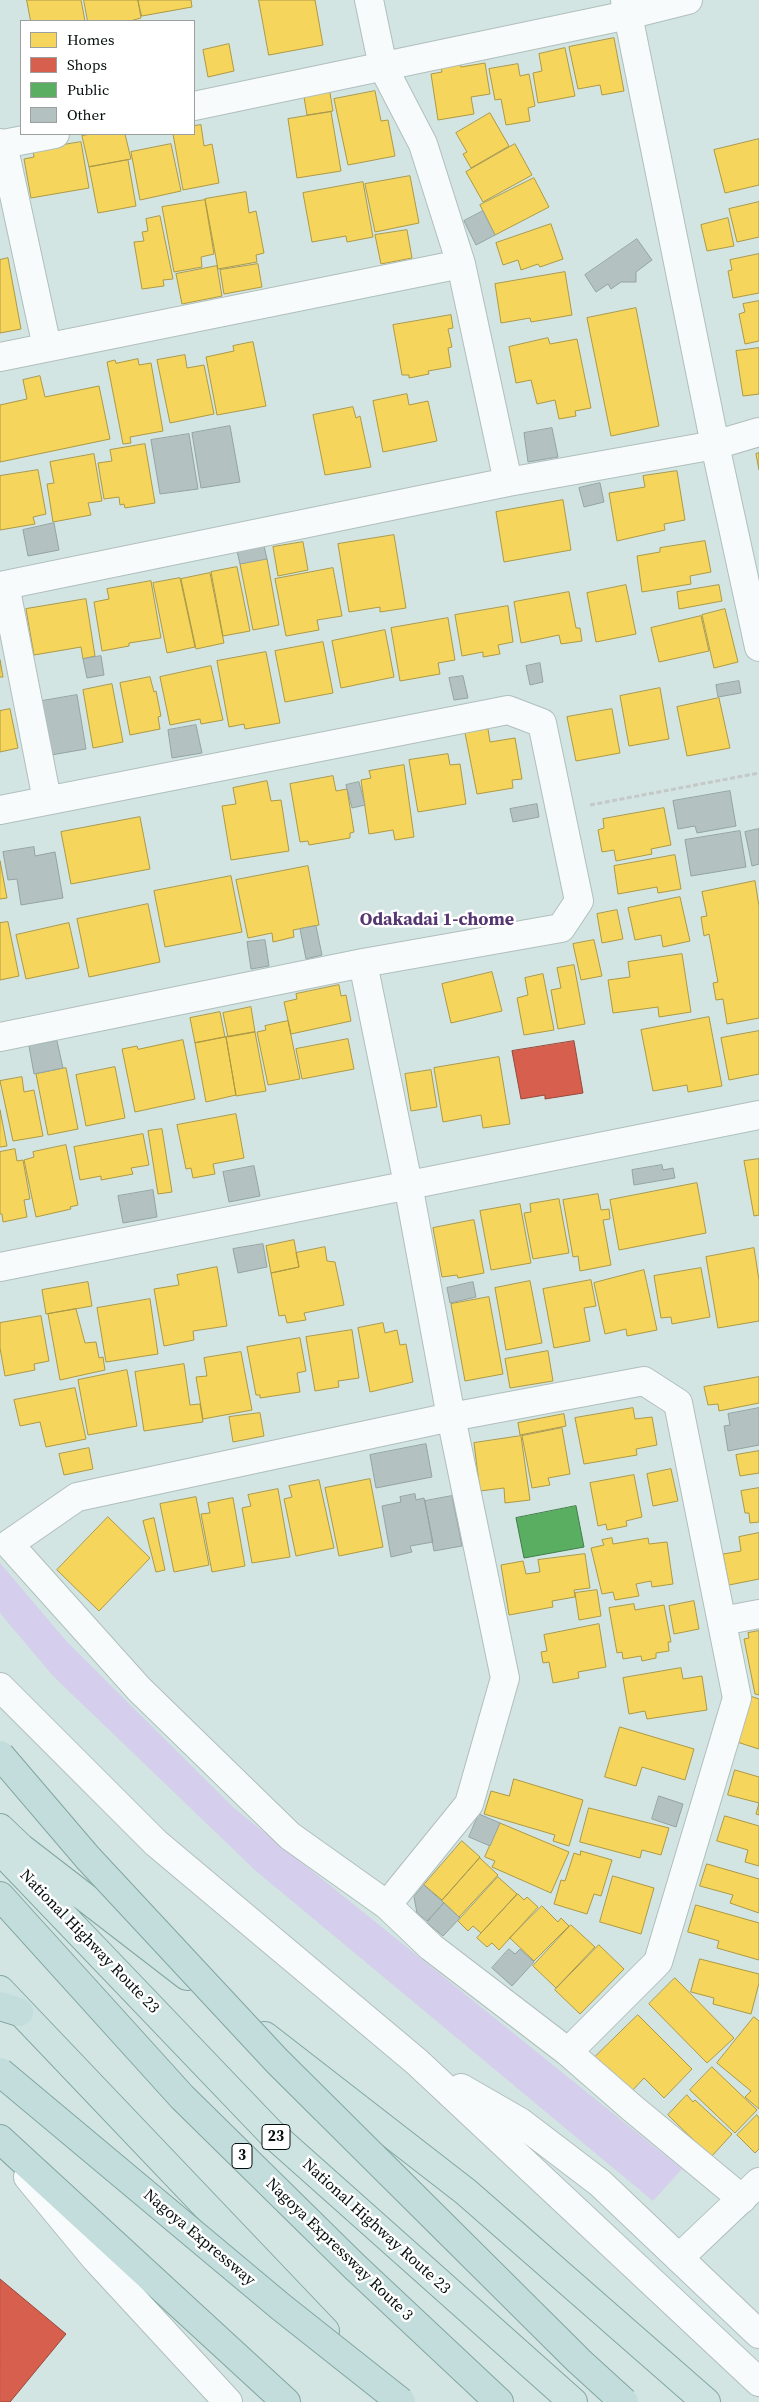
<!DOCTYPE html>
<html>
<head>
<meta charset="utf-8">
<style>
	body { margin:0 }
	#map { position:relative; width:759px; height:2402px; overflow:hidden; background:#d2e5e2; font-family:"Source Serif 4",serif }
	canvas { display:block }
	.legend { position:absolute; left:20px; top:20px; width:175px; height:115px; box-sizing:border-box; background:#fff; border:1px solid #9b9f9e; margin:0; padding:6px 9px; list-style:none; font-size:15px; color:#040e0d }
	.legend li { display:flex; align-items:center; gap:10px; height:25px }
	.legend b { width:25px; border:1px solid #9b9f9e }
</style>
</head>
<body>
<div id="map">
<canvas width="759" height="2402"></canvas>
<ul class="legend">
<li><b style="height:14px;background:#f6d55c"></b>Homes</li>
<li><b style="height:14px;background:#d6604d"></b>Shops</li>
<li><b style="height:14px;background:#5aae61"></b>Public</li>
<li><b style="height:14px;background:#b3c2c0"></b>Other</li>
</ul>
</div>
<script>
const g = document.querySelector('canvas').getContext('2d');
g.lineJoin = 'round';
function fill(path, color) {
  g.fillStyle = color;
  g.fill(path, 'evenodd');
}
function strokePath(path, color, width, dash) {
  g.strokeStyle = color;
  g.lineWidth = width;
  g.lineCap = dash ? 'butt' : 'round';
  g.setLineDash(dash || []);
  g.stroke(path);
}
function drawText(font, color, halo, rows, align = 'center') {
  g.font = font + ' "Source Serif 4",serif';
  g.lineWidth = 5;
  g.setLineDash([]);
  g.textBaseline = 'middle';
  g.strokeStyle = halo;
  g.fillStyle = color;
  for (const [text, x, y, turn = 0] of rows) {
    g.save();
    g.translate(x, y);
    g.rotate((+turn || 0) * Math.PI / 180);
    g.textAlign = isNaN(turn) ? turn : align;
    if (halo) g.strokeText(text, 0, 0);
    g.fillText(text, 0, 0);
    g.restore();
  }
}
fill(new Path2D(`
	M0,1563L68,1643L234,1808L682,2169L653,2201L256,1871L53,1676L0,1613Z`), '#d5ceec');
const homes = new Path2D(`
	M27,0H81L85,21H31Z
	M84,0H138L141,18L130,21H88Z
	M138,0H191L192,7L142,16Z
	M259,0H315L323,45L269,55Z
	M614,38L624,91L602,95L600,85L578,89L569,47Z
	M229,44L234,71L208,77L203,50Z
	M565,48L575,96L538,103L533,73L542,71L539,54Z
	M459,60L461,67L485,63L490,94L471,97L474,114L438,120L431,74L442,72L440,63Z
	M518,64L520,76L529,74L535,106L528,108L530,121L506,125L501,99L495,100L489,69Z
	M329,87L333,111L307,115L303,91Z
	M375,91L381,121L388,120L395,156L348,165L334,99Z
	M331,112L341,171L297,178L288,119Z
	M490,113L509,146L471,168L463,154L467,152L456,133Z
	M201,125L204,146L212,144L219,183L183,190L173,134H194V126Z
	M91,134H125L131,159L89,167L82,136Z
	M759,139V185L725,193L714,150Z
	M81,142L89,188L31,198L24,159L34,157L33,150Z
	M171,144L181,191L140,200L131,152Z
	M515,144L532,175L483,202L466,172Z
	M128,160L136,206L98,213L89,167Z
	M410,176L419,223L375,232L365,184Z
	M534,178L549,207L495,235L480,205Z
	M363,182L373,237L347,242L346,236L312,242L303,193Z
	M246,192L249,213L256,211L264,253L256,255L257,262L218,269L205,199Z
	M205,200L214,254L201,257L202,267L174,272L162,207Z
	M759,202V237L737,242L729,209Z
	M160,216L173,279L163,280L164,286L142,289L134,242L144,241L142,232L148,231L146,219Z
	M728,218L734,246L707,251L701,225Z
	M551,224L563,259L540,267L538,264L521,270L518,260L503,265L496,243Z
	M407,230L412,258L381,264L375,235Z
	M759,254V293L733,298L728,271L732,270L730,260Z
	M8,258L21,329L0,333V260Z
	M258,264L262,287L224,294L220,270Z
	M217,266L222,296L182,304L176,274Z
	M565,272L572,315L531,322L530,318L501,323L495,284Z
	M759,301V341L745,344L739,314L745,312L743,304Z
	M636,308L659,426L611,436L587,318Z
	M451,315L453,328L448,329L452,347L448,348L451,367L428,371L429,374L409,378V375H402L393,325Z
	M548,338L550,344L577,339L591,408L575,411L576,416L559,419L555,400L537,404L531,380L516,383L509,347Z
	M253,342L266,406L217,415L206,357L234,351L233,346Z
	M759,348V394L743,396L736,351Z
	M185,355L187,368L204,365L214,414L170,423L157,360Z
	M138,359L139,365L151,363L163,431L130,437L131,443L123,444L107,362L115,360L116,363Z
	M40,376L45,397L99,386L110,439L0,462V405L27,399L23,380Z
	M407,394L409,405L428,401L437,441L383,452L373,401Z
	M353,407L356,418L360,416L371,467L325,475L313,415Z
	M145,444L155,503L125,508L124,504L120,505L119,497L104,499L98,463L112,461L110,450Z
	M759,453V470L756,454Z
	M94,454L102,501L88,503L91,515L53,522L47,484L54,483L50,462Z
	M38,470L46,514L33,517L35,524L0,530V476Z
	M677,471L685,520L664,524L665,530L617,541L609,493L645,487L643,476Z
	M563,500L571,550L504,562L496,512Z
	M394,535L406,608L380,612V607L349,612L338,544Z
	M705,541L711,572L690,576L691,584L642,592L637,556L660,552V548Z
	M303,542L308,570L278,576L273,547Z
	M267,559L279,625L253,630L240,564Z
	M237,567L250,631L223,636L211,572Z
	M333,568L342,616L317,620L319,630L286,636L275,579Z
	M210,573L224,643L196,649L181,579Z
	M180,578L195,647L167,653L153,583Z
	M151,581L161,638L129,643V646L102,651L94,602L109,599L107,589Z
	M626,585L636,634L596,642L587,593Z
	M719,585L722,601L679,609L677,592Z
	M569,592L576,628H580L582,641L561,644L559,635L521,643L514,602Z
	M86,599L95,656L83,659L81,647L34,655L26,609Z
	M508,606L513,642L498,645L500,654L483,657V652L462,656L455,615Z
	M725,609L738,662L714,668L702,615Z
	M701,616L709,651L659,662L651,628Z
	M448,618L455,660L438,663L440,674L400,681L391,628Z
	M385,630L394,677L341,688L332,641Z
	M323,642L333,693L285,702L275,651Z
	M266,652L280,723L245,729L244,724L229,727L217,661Z
	M0,660L3,677H0Z
	M211,666L223,720L201,724L200,719L170,725L160,677Z
	M150,677L154,692L156,691L161,716L158,717L160,729L130,735L120,683Z
	M112,684L123,742L93,748L83,690Z
	M660,688L669,739L629,746L620,696Z
	M719,698L730,748L687,756L677,707Z
	M10,709L18,748L0,752V711Z
	M612,709L620,753L576,761L567,717Z
	M488,729L490,742L515,738L522,779L512,780L513,788L477,794L465,733Z
	M448,754L450,765L460,764L466,804L418,812L409,760Z
	M404,765L414,837L395,840L393,830L369,834L361,780L371,778L369,771Z
	M333,776L336,791L347,789L354,832L350,833V838L309,845L308,841L300,842L290,784Z
	M267,781L271,801L281,800L289,851L231,860L222,806L236,804L233,788Z
	M664,808L671,845L651,849L652,854L616,861L614,850L602,852L598,830L604,828L603,819Z
	M140,817L150,869L71,884L61,832Z
	M675,855L681,889L658,893L657,887L618,894L614,866Z
	M0,861L7,898L0,899Z
	M308,866L319,925L293,930L294,937L273,942L272,933L248,938L236,880Z
	M231,876L242,932L165,947L154,891Z
	M755,881L759,906V1018L727,1024L723,999L716,1000L713,983L718,982L709,934L704,936L701,917L707,916L702,892Z
	M680,897L690,941L663,947L661,935L635,940L628,908Z
	M148,904L160,962L89,977L77,919Z
	M617,910L623,939L602,943L597,914Z
	M8,922L19,976L0,980V923Z
	M69,923L79,968L26,979L16,935Z
	M594,940L602,976L581,980L573,944Z
	M682,954L691,1012L659,1017L658,1007L613,1013L608,980L630,977L628,962Z
	M574,965L585,1024L558,1029L551,990L561,988L557,968Z
	M492,972L502,1011L451,1023L442,984Z
	M543,974L554,1030L524,1035L517,998L528,995L525,978Z
	M339,985L341,996L346,995L351,1021L291,1034L284,1002L297,999L296,994Z
	M251,1007L255,1032L228,1037L223,1013Z
	M220,1012L225,1037L195,1043L190,1018Z
	M709,1017L722,1086L688,1092L687,1085L653,1091L641,1030Z
	M288,1021L300,1079L268,1085L257,1032L266,1030L265,1026Z
	M759,1031V1074L729,1080L721,1038Z
	M255,1032L266,1091L236,1096L226,1037Z
	M226,1037L236,1095L206,1102L195,1043Z
	M348,1039L354,1069L302,1079L296,1049Z
	M183,1040L195,1099L135,1112L122,1049L137,1046L138,1049Z
	M499,1057L510,1124L483,1128L481,1115L443,1122L434,1068Z
	M115,1067L125,1118L86,1126L76,1075Z
	M66,1068L78,1129L48,1135L36,1074Z
	M431,1070L437,1107L411,1111L405,1074Z
	M22,1077L24,1092L34,1090L43,1136L13,1141L0,1081Z
	M0,1110L7,1146L0,1147Z
	M236,1114L244,1158L213,1164L215,1174L193,1178L191,1168L186,1169L177,1125Z
	M162,1129L172,1192L158,1194L148,1131Z
	M143,1134L149,1165L131,1168L133,1174L101,1180V1176L80,1180L74,1147Z
	M66,1145L78,1205L70,1207L71,1209L36,1217L24,1160L34,1157L33,1152Z
	M15,1149L17,1161L23,1160L30,1199L24,1200L27,1217L3,1222L2,1214H0V1152Z
	M759,1159V1215L754,1216L744,1161Z
	M697,1183L706,1233L619,1250L610,1200Z
	M598,1194L601,1210L609,1209L610,1219L603,1220L611,1265L580,1271L578,1256L573,1257L563,1200Z
	M559,1199L569,1253L533,1259L524,1213L531,1212L530,1204Z
	M520,1204L531,1263L491,1270L480,1211Z
	M474,1220L484,1273L458,1278L457,1275L442,1277L433,1228Z
	M294,1240L299,1267L271,1273L266,1246Z
	M325,1247L327,1261L335,1262L344,1305L304,1313L306,1320L287,1323L285,1315L279,1316L271,1273L299,1267L296,1253Z
	M754,1248L759,1280V1321L718,1328L706,1257Z
	M217,1267L227,1326L193,1331L194,1340L164,1346L154,1289L179,1285L177,1275Z
	M701,1268L710,1317L672,1324L671,1317L661,1318L654,1276Z
	M644,1270L657,1330L627,1336L626,1329L605,1334L594,1283Z
	M591,1280L596,1306L584,1308L590,1341L554,1348L543,1289Z
	M530,1281L542,1343L506,1350L495,1288Z
	M88,1282L92,1306L46,1314L42,1290Z
	M489,1297L503,1374L465,1381L451,1304Z
	M150,1299L158,1354L106,1362L97,1308Z
	M76,1309L85,1343L96,1342L99,1358L103,1357L105,1370L60,1380L48,1314Z
	M41,1316L49,1361L34,1364L35,1370L5,1376L0,1348V1323Z
	M383,1323L385,1333L397,1330L400,1345L406,1344L413,1382L370,1392L358,1328Z
	M352,1330L359,1378L338,1381L339,1387L315,1391L306,1337Z
	M300,1338L306,1371L297,1373L300,1392L260,1398V1395H256L247,1347Z
	M548,1351L553,1381L510,1388L505,1359Z
	M241,1352L252,1410L203,1419L196,1377L207,1376L204,1358Z
	M184,1364L190,1405L200,1404L203,1422L144,1431L135,1372Z
	M127,1370L137,1426L88,1435L78,1380Z
	M759,1377V1403L719,1411L718,1404L708,1405L704,1387Z
	M75,1388L86,1439L46,1447L40,1422L20,1426L14,1400Z
	M633,1408L635,1419L652,1417L657,1445L636,1449L637,1455L584,1464L575,1418Z
	M260,1413L264,1436L233,1442L229,1417Z
	M564,1414L566,1426L520,1435L518,1423Z
	M562,1428L570,1474L548,1478L550,1485L532,1488L522,1436Z
	M521,1436L530,1500L505,1503L504,1488L480,1491L474,1443Z
	M89,1448L93,1469L64,1475L59,1454Z
	M759,1451V1473L740,1476L736,1455Z
	M671,1469L678,1501L653,1506L647,1474Z
	M634,1475L642,1517L626,1521L627,1526L607,1530L606,1524L598,1526L590,1483Z
	M370,1479L383,1547L339,1556L325,1488Z
	M319,1480L334,1548L296,1556L284,1499L292,1497L289,1486Z
	M759,1488V1522L750,1523L749,1513H745L741,1491Z
	M278,1489L290,1557L252,1563L242,1508L251,1506L248,1495Z
	M196,1497L209,1565L174,1572L160,1504Z
	M233,1498L245,1566L212,1572L201,1514L210,1513L208,1503Z
	M108,1517L150,1558L99,1611L57,1570Z
	M154,1518L165,1570L156,1572L143,1521Z
	M759,1533V1579L729,1585L723,1554L741,1551L739,1537Z
	M612,1538L613,1544L648,1538L649,1544L667,1542L673,1584L652,1587L651,1581L636,1584L639,1596L615,1600L613,1592L602,1594L591,1548L604,1545L602,1540Z
	M585,1554L590,1588L574,1590L575,1597L552,1601L553,1607L509,1615L501,1565L523,1561L526,1574L540,1572L538,1560Z
	M597,1590L601,1616L579,1620L575,1593Z
	M694,1601L699,1629L674,1634L669,1606Z
	M634,1604L635,1610L664,1605L671,1642H668L669,1651L656,1653V1658L642,1661L641,1656L623,1659L622,1652L617,1653L609,1608Z
	M599,1624L606,1667L578,1672L579,1678L553,1683L549,1662L543,1663L541,1652L547,1651L544,1635Z
	M759,1631V1695L755,1694L744,1639L749,1638L748,1633Z
	M681,1668L683,1679L702,1676L707,1710L647,1719L645,1711L629,1714L623,1678Z
	M750,1696L759,1699V1749L737,1742Z
	M620,1727L694,1749L685,1780L642,1767L636,1786L605,1777Z
	M735,1770L759,1777V1815L756,1814L759,1803L728,1795Z
	M514,1779L583,1800L569,1846L553,1841L555,1835L484,1814L491,1791L509,1796Z
	M589,1808L669,1828L661,1855L642,1850L640,1858L580,1842Z
	M725,1816L759,1826V1866L745,1862L748,1850L717,1841Z
	M500,1823L569,1852L551,1893L492,1867L495,1861L485,1857Z
	M462,1841L480,1857L442,1900L424,1885Z
	M581,1851L612,1860L601,1896L594,1894L587,1914L554,1904L561,1880L565,1881L574,1853L580,1855Z
	M480,1858L498,1875L459,1917L442,1901Z
	M707,1864L759,1879V1913L730,1903L733,1895L700,1886Z
	M613,1876L654,1888L641,1934L600,1922Z
	M498,1877L517,1894L481,1933L473,1926L468,1931L458,1921Z
	M518,1894L524,1900L527,1897L538,1907L499,1950L492,1943L487,1947L477,1938Z
	M696,1905L759,1923V1960L717,1948L719,1941L688,1932Z
	M542,1906L558,1922L561,1918L569,1926L534,1961L510,1938Z
	M571,1925L595,1947L556,1988L533,1966Z
	M599,1945L624,1969L580,2014L555,1990Z
	M700,1959L759,1974V1983L751,2014L713,2004L714,1998L691,1992Z
	M675,1978L734,2038L707,2063L649,2004Z
	M638,2015L692,2069L664,2098L644,2078L631,2092L595,2057Z
	M754,2017L759,2021V2109L745,2097L751,2091L717,2063Z
	M712,2067L757,2110L735,2133L690,2090Z
	M687,2095L693,2102L695,2100L732,2134L711,2157L668,2115Z
	M757,2115L759,2118V2149L755,2153L737,2135Z`);
fill(homes, '#f6d55c');
strokePath(homes, '#ad9944', 1);
const shops = new Path2D(`
	M574,1041L583,1093L545,1099V1095L521,1099L512,1051Z
	M0,2279L66,2334L10,2402H0Z`);
fill(shops, '#d6604d');
strokePath(shops, '#97473a', 1);
const public = new Path2D(`
	M576,1506L584,1547L524,1558L516,1518Z`);
fill(public, '#5aae61');
strokePath(public, '#407e48', 1);
const building = new Path2D(`
	M483,211L495,235L476,245L464,221Z
	M637,239L652,260L636,272V282H621L611,289L608,284L596,292L585,275Z
	M230,426L240,482L201,488L192,433Z
	M552,428L558,457L528,462L524,433Z
	M189,434L198,489L160,494L151,440Z
	M600,483L604,502L584,507L579,488Z
	M54,523L59,550L28,556L23,530Z
	M264,546L267,559L240,564L237,551Z
	M101,656L104,675L87,678L83,659Z
	M540,663L543,682L530,685L526,666Z
	M463,676L468,698L454,700L449,678Z
	M739,681L741,693L718,697L716,685Z
	M77,695L86,749L51,755L42,701Z
	M196,725L202,753L172,758L168,730Z
	M359,782L365,805L352,808L346,785Z
	M730,791L736,826L697,833L695,826L678,829L673,801Z
	M537,804L539,817L513,822L510,809Z
	M759,829V864L752,866L745,832Z
	M740,831L746,867L691,876L685,840Z
	M34,847L35,856L55,852L63,898L21,905L17,879L8,880L3,852Z
	M316,926L322,955L306,959L300,929Z
	M265,940L269,966L251,969L247,942Z
	M57,1041L63,1068L34,1074L29,1046Z
	M662,1165L663,1170L673,1168L675,1178L634,1185L632,1170Z
	M254,1166L260,1196L229,1202L223,1172Z
	M153,1190L157,1217L123,1223L118,1196Z
	M263,1244L267,1267L238,1273L233,1249Z
	M473,1282L476,1297L450,1303L447,1288Z
	M759,1408V1445L728,1451L724,1426L730,1425L728,1414Z
	M426,1444L432,1477L376,1488L370,1455Z
	M415,1494L416,1500L424,1498L433,1542L410,1546L412,1552L391,1557L382,1506L401,1502L400,1497Z
	M452,1496L462,1546L434,1551L425,1501Z
	M659,1796L683,1804L676,1827L652,1819Z
	M479,1814L500,1823L490,1846L469,1837Z
	M424,1885L444,1903L427,1921L417,1913L414,1897Z
	M444,1903L460,1918L443,1936L427,1923Z
	M509,1949L515,1954L520,1949L534,1962L512,1986L492,1968Z`);
fill(building, '#b3c2c0');
strokePath(building, '#94a3a1', 1);
const minor = new Path2D(`
	M369,0L383,67L423,144L461,264L508,482
	M194,106L628,15L688,0
	M0,143L3,144L55,134
	M3,144L47,347
	M0,357L461,264
	M5,585L47,800
	M0,586L508,482L715,445L759,432
	M0,810L508,710L542,723L579,901L561,928L363,963L0,1037
	M363,963L408,1184L451,1417L505,1678L469,1804L387,1905
	M0,1267L759,1115
	M722,1621L759,1614
	M0,1687L156,1843L417,2062L759,2382
	M568,2052L658,1962L737,1698L678,1403L644,1381L451,1417L77,1497L9,1544L139,1689L290,1836L387,1905L431,1947L568,2052L631,2107L742,2199
	M461,2088L520,2122L600,2183L759,2334
	M28,2177L95,2258L228,2402`);
const tertiary = new Path2D(`
	M625,0L715,445L759,647
	M679,2258L759,2182`);
const trunk = new Path2D(`
	M0,1828L21,1848L187,1976
	M0,1850L271,2133L573,2402
	M0,1990L325,2331
	M265,2036L466,2192L706,2402`);
const motorway = new Path2D(`
	M0,1896L182,2097L355,2267L499,2402
	M0,2006L19,2012
	M0,2139L286,2402`);
strokePath(minor, '#b0bfbc', 30);
strokePath(tertiary, '#b0bfbc', 30);
strokePath(trunk, '#82a6a2', 30);
strokePath(motorway, '#82a6a2', 30);
strokePath(new Path2D(`
	M590,805L759,773`), '#c4c9c8', 3, [5, 2.5]);
strokePath(minor, '#f8fbfb', 28);
strokePath(tertiary, '#f8fbfb', 28);
strokePath(trunk, '#cde3e2', 28);
strokePath(motorway, '#c2dddb', 28);
const motorwayBridge = new Path2D(`
	M0,1755L88,1858L277,2061L579,2361L624,2402
	M0,2072L281,2307L401,2402`);
strokePath(motorwayBridge, '#82a6a2', 30, []);
strokePath(motorwayBridge, '#c2dddb', 28);
for (const [x, y, w] of [
	[276,2137,28],
	[242,2156,20]
]) {
  const box = new Path2D();
  box.roundRect(x - w / 2, y - 12.5, w, 25, 4);
  g.fillStyle = '#fff';
  g.fill(box);
  strokePath(box, '#040e0d', 1);
}
drawText('bold 15px', '#040e0d', null, [
	["23",276,2137],
	["3",242,2156]
]);
drawText('16px', '#040e0d', '#fff', [
	["National Highway Route 23",89,1942,46],
	["National Highway Route 23",376,2227,42],
	["Nagoya Expressway",199,2238,40],
	["Nagoya Expressway Route 3",339,2250,44]
]);
drawText('bold 18px', '#553670', '#fff', [
	["Odakadai 1-chome",437,920]
]);
</script>
</body>
</html>
